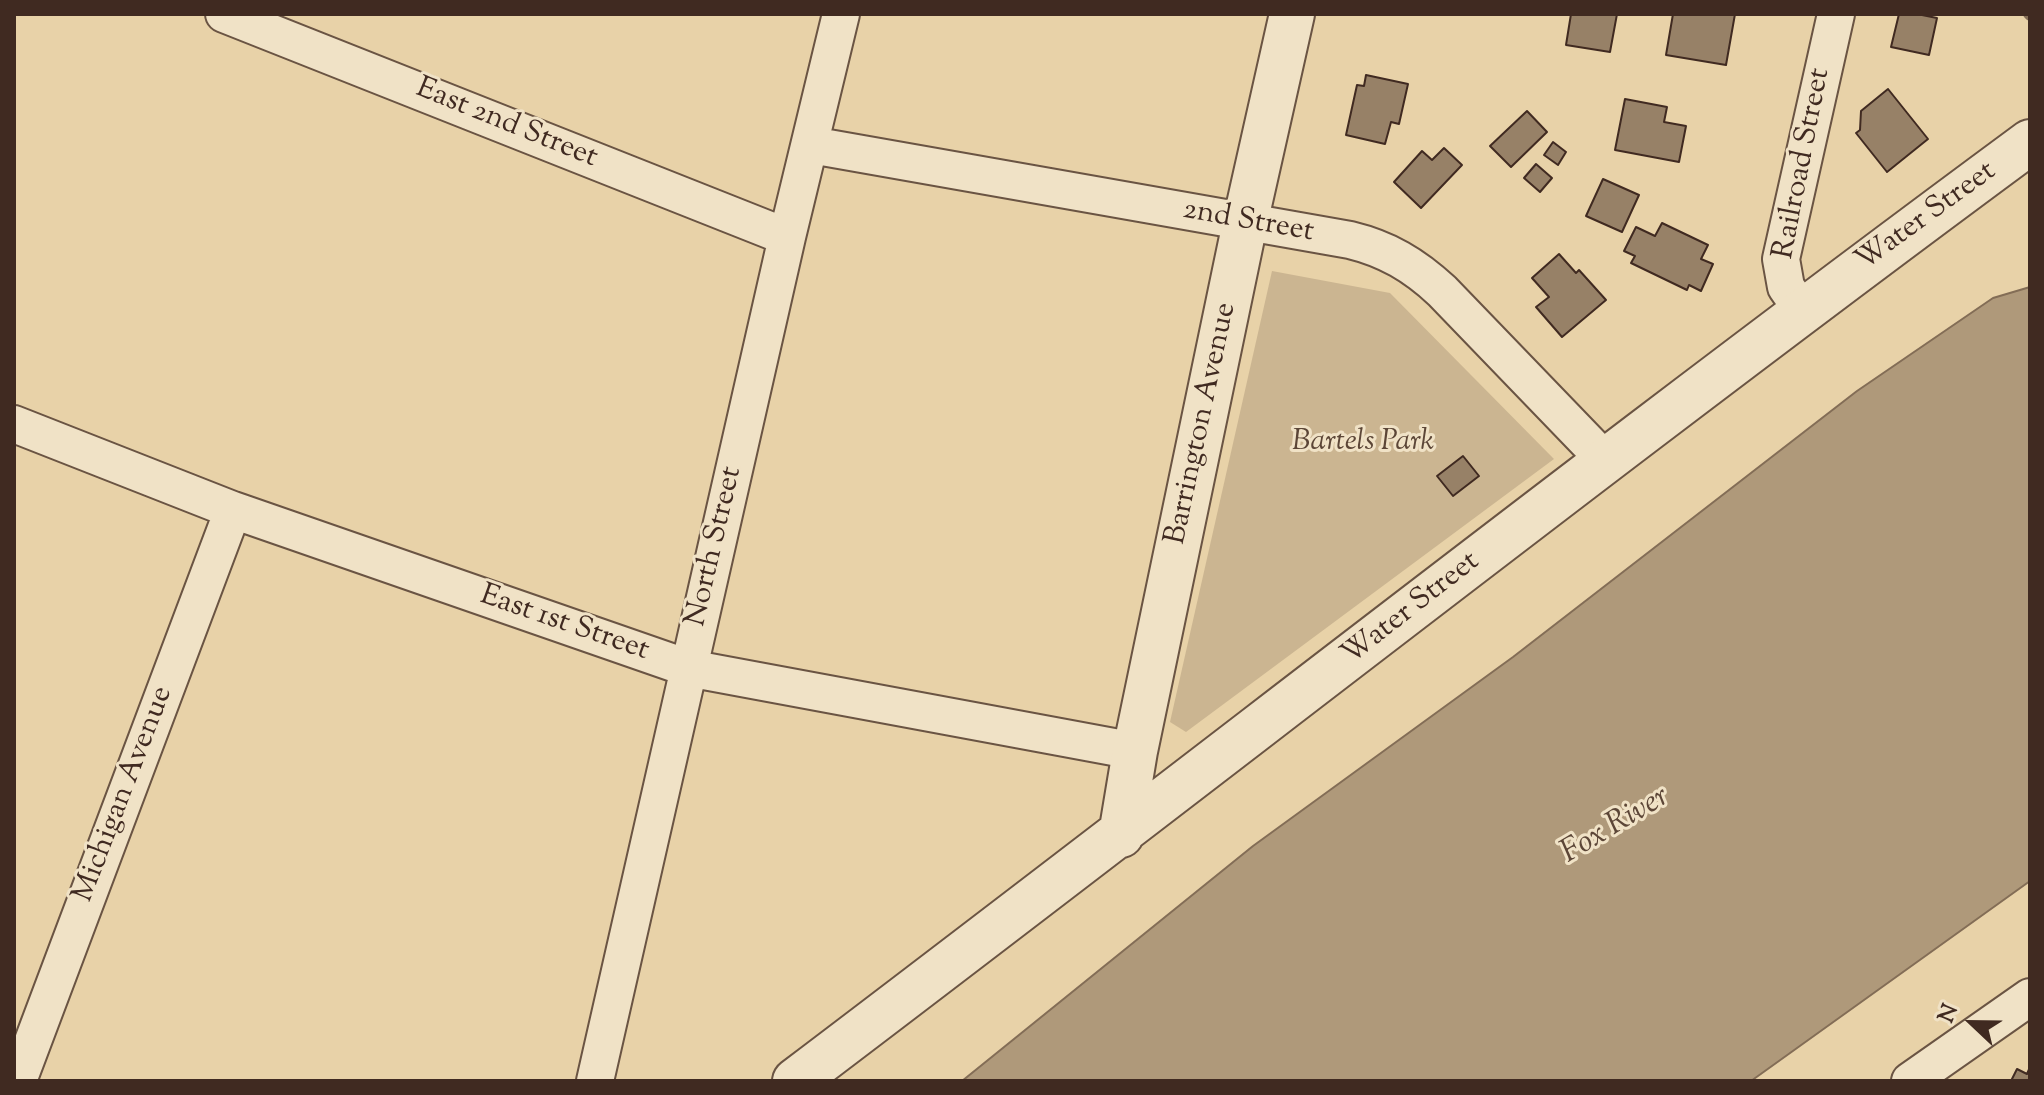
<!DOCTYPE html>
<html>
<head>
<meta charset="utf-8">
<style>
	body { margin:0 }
	#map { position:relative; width:2044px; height:1095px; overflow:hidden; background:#e8d2a8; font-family:"Sorts Mill Goudy",serif }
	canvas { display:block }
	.frame { position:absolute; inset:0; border:16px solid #402a21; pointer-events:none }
	.north { position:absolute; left:1932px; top:983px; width:80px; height:80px; -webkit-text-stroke:6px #f0e2c6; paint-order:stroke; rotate:292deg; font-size:22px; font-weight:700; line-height:32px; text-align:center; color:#402a21 }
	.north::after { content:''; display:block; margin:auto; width:28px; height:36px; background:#402a21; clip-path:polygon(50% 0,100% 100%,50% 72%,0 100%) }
</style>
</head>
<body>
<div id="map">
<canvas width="2044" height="1095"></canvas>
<div class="frame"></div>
<div class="north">N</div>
</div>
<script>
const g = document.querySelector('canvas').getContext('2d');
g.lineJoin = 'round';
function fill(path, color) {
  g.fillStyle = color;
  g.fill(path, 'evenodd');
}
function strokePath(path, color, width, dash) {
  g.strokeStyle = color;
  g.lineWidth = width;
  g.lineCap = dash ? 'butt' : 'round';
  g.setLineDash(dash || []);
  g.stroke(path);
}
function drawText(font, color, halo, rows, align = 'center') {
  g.font = font + ' "Sorts Mill Goudy",serif';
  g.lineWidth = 6;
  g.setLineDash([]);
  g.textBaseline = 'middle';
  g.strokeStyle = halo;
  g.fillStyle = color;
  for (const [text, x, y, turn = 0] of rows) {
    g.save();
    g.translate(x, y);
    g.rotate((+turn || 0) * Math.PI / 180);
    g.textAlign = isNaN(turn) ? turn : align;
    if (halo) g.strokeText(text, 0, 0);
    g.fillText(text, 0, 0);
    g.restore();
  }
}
fill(new Path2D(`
	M1272,271L1390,293L1554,459L1186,732L1170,722Z`), '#cbb591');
const water = new Path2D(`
	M2030,287V881L1751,1081H962L1253,846L1513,657L1857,391L1993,298Z`);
fill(water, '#af997a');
strokePath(water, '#836d56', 2);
strokePath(new Path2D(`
	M2028,14L2030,16`), '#836d56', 10);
const building = new Path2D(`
	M1571,14H1617L1610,52L1566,45Z
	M1673,14H1735L1726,65L1666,55Z
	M1899,14H1917L1937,18L1929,55L1891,47Z
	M1366,75L1408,84L1399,124L1391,122L1385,144L1346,135L1357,85L1364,86Z
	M1888,89L1928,139L1887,172L1856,133L1860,130L1861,111Z
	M1625,99L1667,107L1664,122L1686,126L1679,162L1615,150Z
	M1527,111L1547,132L1511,167L1490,146Z
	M1553,142L1566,152L1558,165L1544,155Z
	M1444,148L1462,165L1421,208L1394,182L1422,151L1432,160Z
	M1536,164L1552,178L1540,192L1524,178Z
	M1603,179L1639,195L1622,232L1586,216Z
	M1662,223L1708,245L1701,259L1713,264L1701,291L1689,285L1687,290L1631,263L1635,256L1624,251L1636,227L1655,236Z
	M1559,254L1576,273L1579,270L1606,300L1562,337L1536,307L1549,297L1532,278Z
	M1463,456L1479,476L1453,496L1437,476Z
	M2030,1067V1081H2011L2017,1069L2027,1074Z`);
fill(building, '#978167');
strokePath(building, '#402a21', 2);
const minor = new Path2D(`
	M224,14L787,237
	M811,145L1350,240C1387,249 1414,265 1442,291L1604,459
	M1802,310L1786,287L1781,259L1836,14
	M14,424L233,510L688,668L1135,751
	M18,1081L233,510
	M595,1081L787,237L841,14
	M1910,1081L2030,997`);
const tertiary = new Path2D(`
	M1121,835L1135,751L1245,223L1292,14
	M795,1081C1207,769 1614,449 2030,142`);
strokePath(minor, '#6a5443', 40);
strokePath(tertiary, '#6a5443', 48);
strokePath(minor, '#f0e2c6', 36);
strokePath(tertiary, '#f0e2c6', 44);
drawText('30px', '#402a21', '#f0e2c6', [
	["East 2nd Street",506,125,22],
	["Railroad Street",1804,164,-79],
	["Water Street",1927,218,-36],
	["2nd Street",1248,223,10],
	["Barrington Avenue",1203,424,-78],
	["North Street",716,547,-77],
	["Water Street",1412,610,-38],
	["East 1st Street",564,625,19],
	["Michigan Avenue",125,795,-69]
]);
drawText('italic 30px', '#5c4637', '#f0e2c6', [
	["Bartels Park",1363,444]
]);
drawText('italic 32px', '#5c4637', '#f0e2c6', [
	["Fox River",1616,827,-31]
]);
</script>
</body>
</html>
